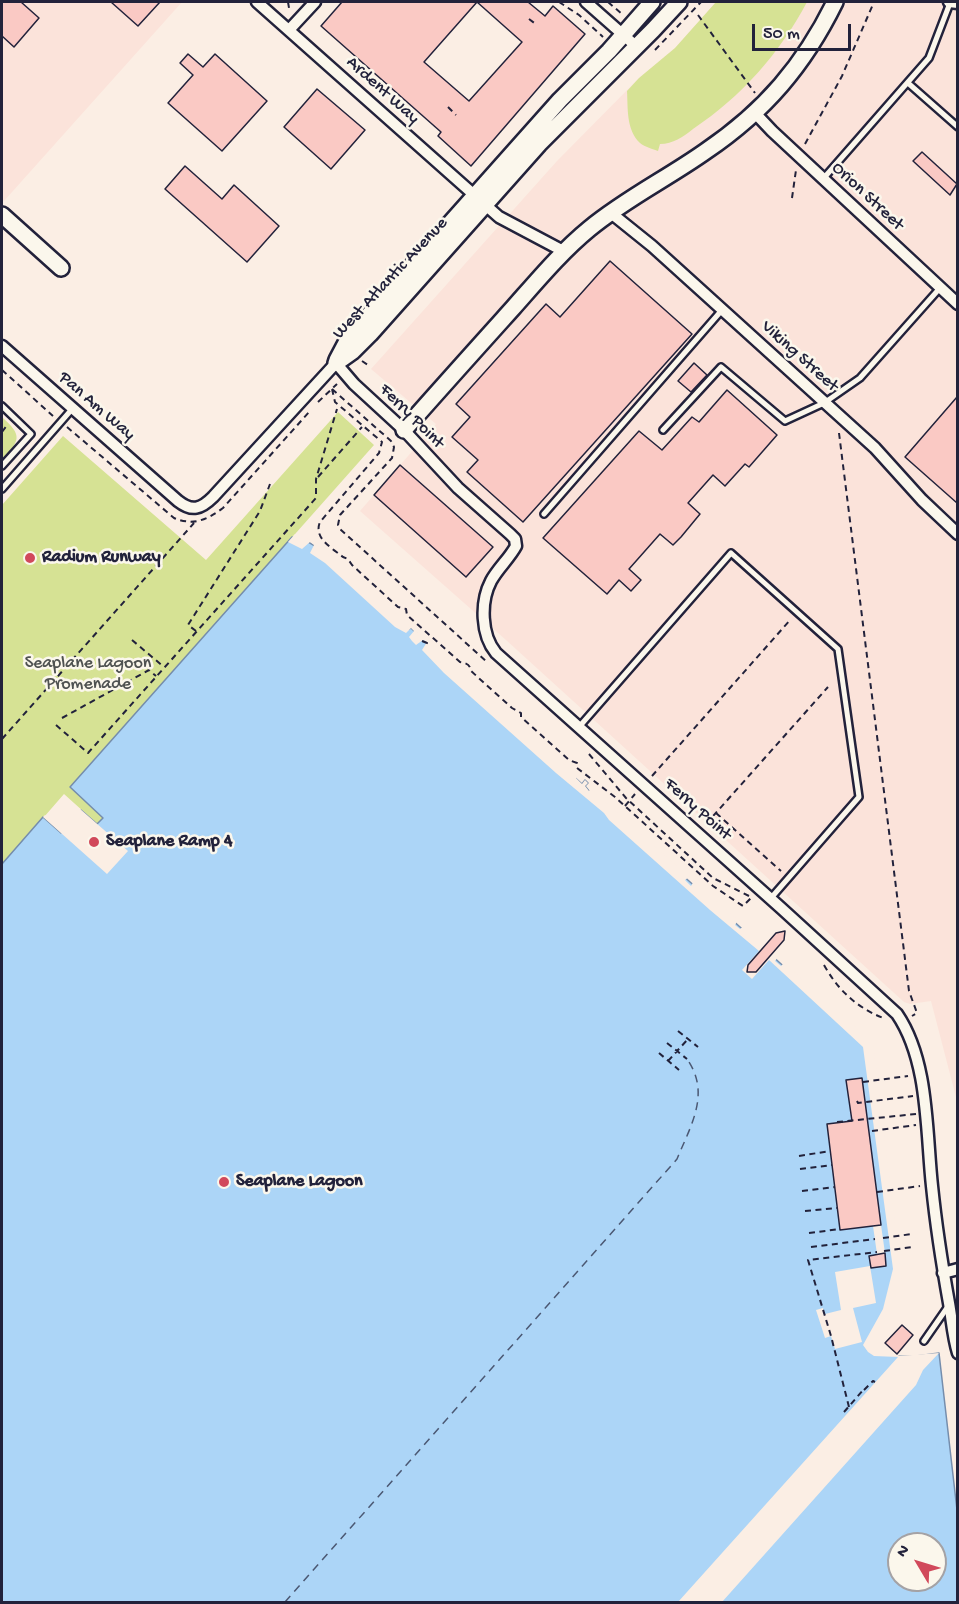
<!DOCTYPE html>
<html>
<head>
<meta charset="utf-8">
<style>
	body { margin:0 }
	#map { position:relative; width:959px; height:1604px; overflow:hidden; background:#fbeee4; font-family:"Gochi Hand",sans-serif }
	canvas { display:block }
	.frame { position:absolute; inset:0; border:3px solid #22223b; pointer-events:none }
	.north { position:absolute; left:887px; top:1532px; width:60px; height:60px; box-sizing:border-box; background:#fbf7ec; border:2px solid #a4a2a5; border-radius:50%; rotate:308deg; font-size:16px; font-weight:700; line-height:24px; text-align:center; color:#22223b }
	.north::after { content:''; display:block; margin:auto; width:21px; height:27px; background:#d1495b; clip-path:polygon(50% 0,100% 100%,50% 72%,0 100%) }
	.scale { position:absolute; left:752px; top:24px; width:99px; height:27px; box-sizing:border-box; border:3px solid #22223b; border-top:0; padding-left:8px; font-size:18px; line-height:21px; white-space:nowrap; color:#22223b; -webkit-text-stroke:4px #fbf7ec; paint-order:stroke }
</style>
</head>
<body>
<div id="map">
<canvas width="959" height="1604"></canvas>
<div class="frame"></div>
<div class="north">N</div>
<div class="scale">50 m</div>
</div>
<script>
const g = document.querySelector('canvas').getContext('2d');
g.lineJoin = 'round';
function fill(path, color) {
  g.fillStyle = color;
  g.fill(path, 'evenodd');
}
function strokePath(path, color, width, dash) {
  g.strokeStyle = color;
  g.lineWidth = width;
  g.lineCap = dash ? 'butt' : 'round';
  g.setLineDash(dash || []);
  g.stroke(path);
}
function drawText(font, color, halo, rows, align = 'center') {
  g.font = font + ' "Gochi Hand",sans-serif';
  g.lineWidth = 5;
  g.setLineDash([]);
  g.textBaseline = 'middle';
  g.strokeStyle = halo;
  g.fillStyle = color;
  for (const [text, x, y, turn = 0] of rows) {
    g.save();
    g.translate(x, y);
    g.rotate((+turn || 0) * Math.PI / 180);
    g.textAlign = isNaN(turn) ? turn : align;
    if (halo) g.strokeText(text, 0, 0);
    g.fillText(text, 0, 0);
    g.restore();
  }
}
fill(new Path2D(`
	M2,2H182L4,201L2,199Z
	M716,2H957V1101L931,1001L910,1004L904,1002L506,640L360,511L436,424L371,369L557,161L639,78L675,48Z`), '#fbe3da');
fill(new Path2D(`
	M716,2H807C780,53 741,97 693,129C683,137 673,144 660,144L658,151C653,149 645,147 640,143C626,130 628,108 627,91L639,78L675,48Z
	M338,412L374,445L288,542L104,830L64,794L44,817L86,855L2,877V505L63,436L206,560Z
	M2,417C23,436 20,440 2,460Z`), '#d6e294');
const water = new Path2D(`
	M292,537L305,540L315,546L409,629L411,628L427,643V644L582,784L585,780L588,783L585,786L589,791L870,1044L900,1289L875,1344C887,1363 920,1355 939,1353L957,1510V1602H2V864L43,817L61,833L81,810L97,824L103,818L70,787ZM899,1544H935V1580H899Z`);
fill(water, '#acd5f7');
strokePath(water, '#758dac', 1.5);
fill(new Path2D(`
	M295,534L306,537L317,544L318,546L409,625L413,626L417,632L429,640L430,644L577,776L576,778L582,784L585,780L588,783L585,786L589,791L591,789L689,877L685,880L691,886L694,881L738,920L735,925L740,929L744,926L778,957L775,961L781,966L785,962L809,987L814,989L873,1043L903,1289L898,1319L890,1336L879,1345L881,1347L891,1348L899,1356L939,1353L923,1370L916,1385L722,1602H678L898,1357L874,1356L868,1352L863,1345L883,1309L893,1269L863,1047L769,960L752,979L742,970L759,951L710,910L609,820L604,813L556,773L444,673L422,650L427,642L423,640L416,645L412,641L409,637L414,631L411,628L406,633L395,627L325,563L310,553L314,545L310,542L302,549L288,542Z
	M79,808L128,851L107,874L43,817L45,815L61,829Z
	M881,1225L885,1253L877,1254L873,1226Z
	M870,1266L876,1303L853,1308L862,1342L835,1349L831,1336L825,1338L816,1310L823,1308L825,1314L841,1310L835,1272Z`), '#fbeee4');
strokePath(new Path2D(`
	M285,1602L677,1159C691,1125 711,1093 687,1059`), '#4b5873', 1.5, [8, 6]);
const building = new Path2D(`
	M2,2H21L39,18L14,47L2,36Z
	M111,2H160L138,26Z
	M342,2H528L545,16L553,6L585,34L471,166L438,136L441,132L321,26ZM477,2L522,42L469,101L424,62Z
	M188,54L203,67L215,54L267,101L222,151L168,103L193,75L180,63Z
	M317,89L365,130L331,169L284,127Z
	M922,152L957,184L950,195L913,161Z
	M185,166L222,199L234,185L279,226L247,262L165,189Z
	M610,261L692,334L523,522L467,472L478,460L452,437L470,417L456,404L546,304L560,317Z
	M694,363L707,375L691,392L678,381Z
	M727,390L777,435L749,467L745,464L725,486L713,475L688,503L700,514L681,537L673,545L660,534L629,569L641,580L631,591L619,580L607,594L543,538L639,431L662,450L692,417L699,422Z
	M957,397V503L905,457Z
	M400,465L493,547L466,577L374,495Z
	M785,931L784,940L756,972H747L748,965L776,933Z
	M862,1078L881,1225L840,1230L827,1124L852,1121L846,1080Z
	M885,1253L886,1266L871,1268L869,1256Z
	M902,1325L913,1335L897,1354L885,1343Z`);
fill(building, '#fac9c4');
strokePath(building, '#22223b', 1.5);
const lane = new Path2D(`
	M908,83L958,127
	M823,179L929,58L950,3
	M2,406L31,434L2,466
	M663,430L721,367L785,421L824,403L860,378L940,288
	M2,489L73,408
	M544,514L722,310
	M579,727L731,553L838,649L859,797L771,898
	M924,1341L949,1305`);
const street = new Path2D(`
	M257,2L499,217L565,252
	M586,2L637,47
	M949,2L958,3
	M289,30L315,2
	M755,113L772,131L958,304
	M611,213L652,246L875,448L922,500L958,534
	M2,346L178,501C192,512 201,509 213,497L336,363L354,384L404,430L458,488L510,534L515,539L516,546C509,559 498,568 491,581C480,602 481,635 496,653L781,908L897,1014C929,1061 926,1131 932,1186C936,1225 942,1264 949,1303C952,1320 953,1337 958,1353
	M943,1273L958,1269`);
const secondary = new Path2D(`
	M2,215L61,268
	M337,360L346,343L373,310L560,100L609,51L652,2
	M336,363L353,351L370,334L539,144L653,30L679,2
	M404,430C440,389 477,348 513,308C537,281 561,252 589,229C625,199 668,178 706,151C765,111 804,65 835,2`);
strokePath(lane, '#22223b', 10);
strokePath(street, '#22223b', 15);
strokePath(secondary, '#22223b', 20);
strokePath(new Path2D(`
	M288,2L289,8
	M559,2L579,15L603,37
	M608,2L622,14
	M698,15L755,93
	M529,19L537,25
	M655,50L701,2
	M448,107L456,115
	M805,144L842,76L874,2
	M792,198L796,170
	M362,361L368,365
	M2,370L53,416
	M332,389L391,441L394,447L392,458L340,515L338,525L340,529L487,662
	M332,389L335,402L382,442L379,453L320,522C313,538 332,548 343,557L348,559L352,565L398,607L406,609L407,615L460,662C466,663 470,664 471,671L512,708L521,713V717L569,760L577,763V768L615,797L713,886L743,906L751,898
	M318,402L337,384
	M67,427L174,518C193,526 207,520 223,508L310,411
	M2,432L8,424
	M839,433L909,991L917,1013L912,1016
	M318,477L362,427
	M196,631L188,625L260,511L270,484
	M132,640L164,667
	M422,641L427,643L426,644
	M62,718L149,670L156,676
	M56,725L88,753L316,498V479L337,409
	M2,739L194,523
	M589,754L626,798L713,878L749,896
	M652,776L791,619
	M625,806L635,794
	M716,813L781,871
	M706,824L828,687
	M824,965C838,990 856,1007 883,1018
	M678,1031L698,1047
	M667,1043L687,1059
	M659,1053L679,1070
	M668,1061L688,1039
	M863,1082L908,1076
	M857,1101L858,1103L913,1096
	M837,1122L916,1114
	M872,1131L916,1125
	M799,1156L830,1151
	M800,1169L832,1165
	M802,1191L835,1187
	M877,1192L920,1186
	M805,1211L837,1208
	M809,1233L840,1229
	M883,1238L912,1234
	M811,1247L875,1239
	M884,1251L912,1247
	M864,1390L873,1381L875,1382
	M849,1407L831,1336L808,1260L877,1252
	M844,1412L864,1389`), '#22223b', 2, [6, 4.5]);
strokePath(lane, '#fbf7ec', 5);
strokePath(street, '#fbf7ec', 10);
strokePath(secondary, '#fbf7ec', 15);
for (const [x, y, r, color] of [
	[30,558,6,"#d1495b"],
	[94,842,6,"#d1495b"],
	[224,1182,6,"#d1495b"]
]) {
  const dot = new Path2D();
  dot.arc(x, y, r, 0, 2 * Math.PI);
  g.fillStyle = color;
  g.fill(dot);
  strokePath(dot, '#fbf7ec', 2);
}
drawText('18px', '#22223b', '#fbf7ec', [
	["Ardent Way",382,91,42],
	["Orion Street",867,197,43],
	["West Atlantic Avenue",391,279,-47],
	["Viking Street",799,357,42],
	["Pan Am Way",96,407,41],
	["Ferry Point",411,417,45],
	["Ferry Point",697,810,42]
]);
drawText('bold 18px', '#22223b', '#fbf7ec', [
	["Radium Runway",42,558],
	["Seaplane Ramp 4",106,842],
	["Seaplane Lagoon",236,1182]
], 'left');
drawText('18px', '#4f5251', '#fbf7ec', [
	["Seaplane Lagoon",88,664],
	["Promenade",88,685]
]);
</script>
</body>
</html>
